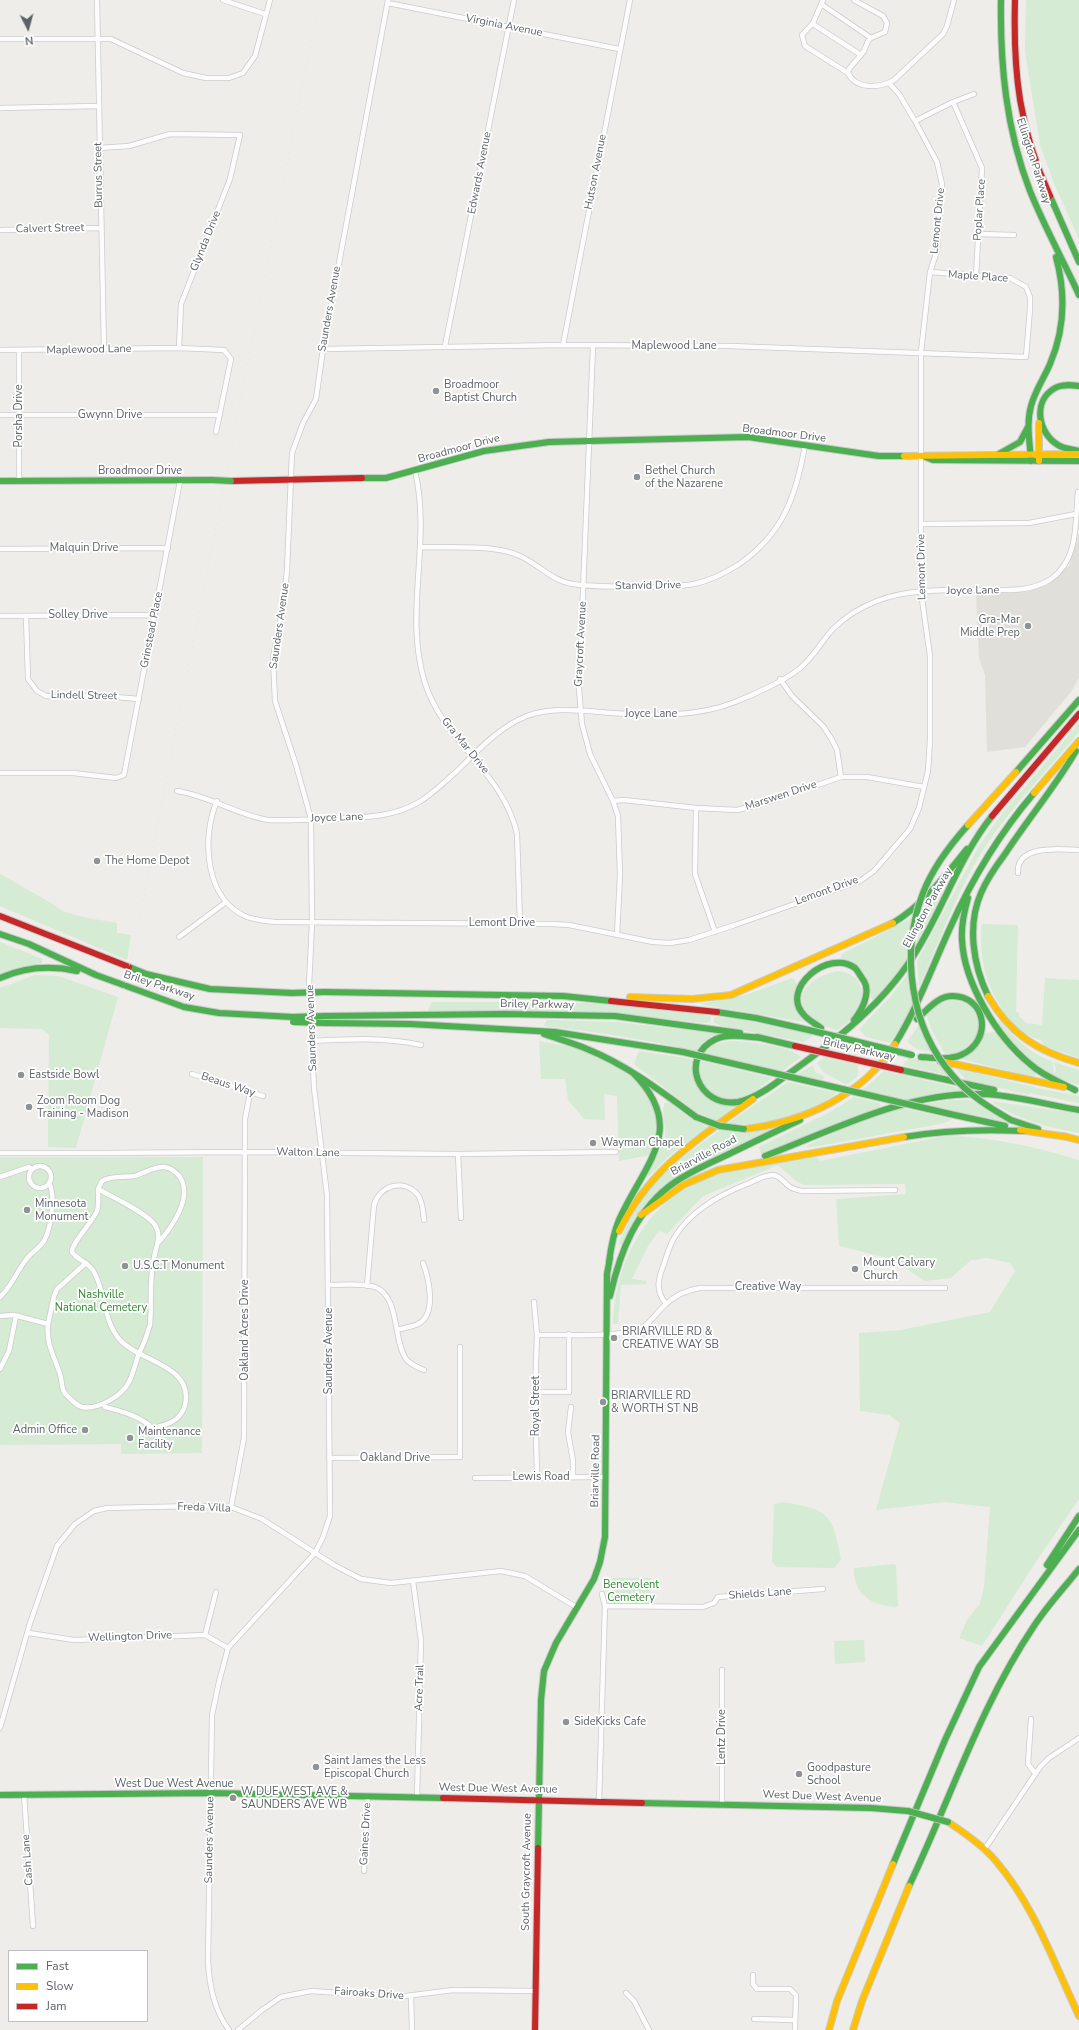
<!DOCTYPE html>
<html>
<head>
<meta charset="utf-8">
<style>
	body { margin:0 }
	#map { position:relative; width:1079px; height:2030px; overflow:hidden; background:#eeede9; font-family:"Nunito Sans",sans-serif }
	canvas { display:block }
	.legend { position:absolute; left:8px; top:1950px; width:140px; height:72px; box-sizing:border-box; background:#fff; border:1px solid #bec0c3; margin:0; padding:5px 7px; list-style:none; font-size:12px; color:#5d6268 }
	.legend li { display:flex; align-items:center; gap:8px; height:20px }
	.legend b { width:20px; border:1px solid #bec0c3 }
	.north { position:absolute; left:8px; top:8px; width:40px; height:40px; -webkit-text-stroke:3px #fff; paint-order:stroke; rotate:174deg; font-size:11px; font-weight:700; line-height:16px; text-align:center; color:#5d6268 }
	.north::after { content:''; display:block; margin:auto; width:14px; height:18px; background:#5d6268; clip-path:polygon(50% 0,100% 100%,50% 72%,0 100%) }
</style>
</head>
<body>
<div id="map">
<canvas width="1079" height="2030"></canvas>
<ul class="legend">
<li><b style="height:5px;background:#4caf50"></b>Fast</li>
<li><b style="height:5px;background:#ffc107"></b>Slow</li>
<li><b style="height:5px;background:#c62828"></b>Jam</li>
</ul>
<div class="north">N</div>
</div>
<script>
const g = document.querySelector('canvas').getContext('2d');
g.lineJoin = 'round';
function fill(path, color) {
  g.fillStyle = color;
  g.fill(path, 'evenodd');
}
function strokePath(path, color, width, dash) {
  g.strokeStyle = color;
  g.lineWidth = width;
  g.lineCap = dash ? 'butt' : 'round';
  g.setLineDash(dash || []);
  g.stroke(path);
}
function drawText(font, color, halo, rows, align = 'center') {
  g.font = font + ' "Nunito Sans",sans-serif';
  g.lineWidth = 3.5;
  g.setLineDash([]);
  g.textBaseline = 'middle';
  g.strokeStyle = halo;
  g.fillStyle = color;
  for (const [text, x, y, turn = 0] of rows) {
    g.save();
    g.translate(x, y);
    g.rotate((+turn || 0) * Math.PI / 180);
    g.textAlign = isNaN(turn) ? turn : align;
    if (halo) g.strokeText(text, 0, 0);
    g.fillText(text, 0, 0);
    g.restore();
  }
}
fill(new Path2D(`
	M1079,533V678L1071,692L1025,747L987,752L985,675L979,658L976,594L1026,592L1047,585L1069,566Z`), '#e1dfd9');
fill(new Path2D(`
	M1026,0H1079V239L1053,181L1040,145L1025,51Z
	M1079,723V732C1043,776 1002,816 974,865C952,904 937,947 919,987L917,961L979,846L1001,815Z
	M0,874L53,904C64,917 100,919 117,923V933L131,935L127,960L0,906Z
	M942,893L940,898L917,942L925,906Z
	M913,917L908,959L882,993L872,1000C869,988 870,976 857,969C852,966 846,964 841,959L842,954Z
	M982,924L1018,925L1016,1012L1019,1013V1016L1026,1023L1042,1025L1045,978L1079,980V1058L1045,1046L1041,1040C1036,1038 1030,1037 1026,1035C1019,1031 1013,1023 1008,1017C987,990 978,958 982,924Z
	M0,942L43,959L41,964L0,976Z
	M838,971C844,972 850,973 855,978C865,987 863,1007 855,1016C850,1021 843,1026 837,1030C791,1018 789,982 838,971Z
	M909,973C910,981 914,993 913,1001C911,1016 898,1031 890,1043L866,1037L859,1029L890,997Z
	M35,975L58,976L118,997L76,1148L48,1147L49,1035L42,1029L0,1028V988Z
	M792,978L798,984C796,998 794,1010 804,1022L700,1004L746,995Z
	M951,1000C973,1003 972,1007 981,1026C974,1045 966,1053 945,1054L932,1031L926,1014L938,1004Z
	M432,1002C502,1002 574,1000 644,1007C666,1009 689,1010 710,1016L711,1018L710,1022L706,1023L626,1015L432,1012L428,1010Z
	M717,1017L744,1020L814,1035L804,1042L721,1026L714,1022V1018Z
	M998,1019C1015,1038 1029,1053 1053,1062L1054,1074L1056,1070L1054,1062L1079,1070V1085C1048,1077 1022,1058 1005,1032C1002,1028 998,1023 998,1019Z
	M547,1020L617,1022L722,1034L698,1052C648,1039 597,1032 544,1026Z
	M920,1023L933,1052L917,1049L907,1042Z
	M996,1032L1011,1053L1036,1074L1034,1077L960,1059L986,1033Z
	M539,1041C556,1045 575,1046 591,1052C612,1059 648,1084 654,1107C658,1123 655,1140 650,1155L619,1161L617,1096L604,1094L605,1120L584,1119L568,1100L565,1079H541Z
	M730,1041C745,1041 791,1046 801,1057L782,1071L704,1053L712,1045Z
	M639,1051C658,1054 676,1056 695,1060L698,1088L735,1107L717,1121L694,1111L634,1064Z
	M824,1057L858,1065V1076L848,1084H845L823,1072L817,1063Z
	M910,1057L942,1065L951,1076L903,1065Z
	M701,1061L772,1078C761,1087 747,1100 731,1100C712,1100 694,1080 701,1061Z
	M813,1065L816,1073L824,1076L823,1081L796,1075Z
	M956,1068L1042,1089L1079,1096V1103L1029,1093V1095L966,1080Z
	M884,1071L958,1088L961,1090L906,1100L863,1090Z
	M788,1082L837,1093C805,1115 766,1128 728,1123Z
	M854,1097L879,1103L881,1105L879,1108L785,1147L761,1154L759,1147L832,1111Z
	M953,1100H969L979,1104L1006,1122L923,1104Z
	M991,1101L1079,1114V1133C1048,1127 1017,1120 991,1101Z
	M665,1103H669L690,1118L708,1127L671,1154L647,1178C648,1167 663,1151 665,1136C666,1128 661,1108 665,1103Z
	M902,1108L951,1119L949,1121L940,1124L807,1148L808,1145L845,1127Z
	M774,1129L692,1169L635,1222L622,1244L618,1245C625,1230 632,1213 642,1199C662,1170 692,1150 720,1130L741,1133Z
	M945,1136C991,1136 1035,1147 1079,1160V1499L1037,1560L982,1646L959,1638L968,1618L980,1604L984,1587L990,1507L944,1502L876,1510L900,1423L889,1415L860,1411L859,1333L901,1330L990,1312L1015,1271L1010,1263L987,1258L971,1260L951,1278L925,1281L892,1259L839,1246L836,1199L906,1194L905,1184L804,1185L796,1181L778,1165L703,1196L667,1234L659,1231L648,1246L632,1279L646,1281L647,1284L621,1285L618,1324H613C615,1262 645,1203 705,1179C725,1171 746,1169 767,1165C783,1162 799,1158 815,1155L820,1161Z
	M0,1157H203L202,1453L121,1454V1444L0,1445Z
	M782,1502C828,1509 833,1513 841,1560L834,1568L777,1567L772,1562L774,1504Z
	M894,1564L896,1566L898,1607C872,1606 853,1595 854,1568Z
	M612,1578H651L650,1605L612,1604Z
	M864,1640L865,1662L835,1664L834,1641Z`), '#d5ebd3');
const street = new Path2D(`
	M97,0L104,350
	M223,0L265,14
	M823,0L813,23L802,35L805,46L848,73C856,90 880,88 894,80L943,34L947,26L954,0
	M388,3L619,49
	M821,4L871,38
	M813,24L861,55
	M0,39H111L183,73L206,78H229L243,73L255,56L270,0
	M848,73L849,69L864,51L868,41L871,38L885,32L887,23L883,16L854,0
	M953,102L982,168L976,276
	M0,108L98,106
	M915,121L953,102L974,94
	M99,148L129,146L170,134L240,135L230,179L181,304L179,348
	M0,230L100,228
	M979,234L1014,235
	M563,345L630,0
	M445,346L514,0
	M593,346L579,689L582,724L590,754L613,801L618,816L620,875L617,935
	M323,349L563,345L730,346L1026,357L1030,309V297L1026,287L1010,278L930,272
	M0,350L179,348L224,350L231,359L216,432
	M19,350V481
	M0,415H220
	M415,471C432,541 403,614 425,683C443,741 504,773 517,834L520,923
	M922,524L1029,523L1076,514
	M421,547C450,548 494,544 520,556C538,564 552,581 573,584C592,587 612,586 630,587C651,587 673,588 694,584C709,581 725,573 738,565C783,534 796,497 805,445
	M0,549L168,548
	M0,616L155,615
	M26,616L28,679L37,691L46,696L55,697L103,696L139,699
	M780,679L792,696L823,726L831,738L837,750L841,777
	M0,773H73L116,778L124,775L180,481
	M177,791C210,796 237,815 268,820C288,821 307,819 326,819C357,817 391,819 419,802C433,794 444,782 456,772C476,752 500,726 527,716C553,706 585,711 612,713C652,716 698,717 735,702C753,695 784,681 799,669C813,658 821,642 833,629C845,617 861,607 877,601C911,588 950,590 986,590C1008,590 1031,592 1051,579C1079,559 1075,523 1078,492
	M217,801C201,838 205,900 247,917C255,920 266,921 274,922L552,924L569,925L653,942L670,943L689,940L735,925L860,881L874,871L910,829L919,808L928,771L930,740V656L921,592V352L930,272L937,251L942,184L937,162L915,121L899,94L889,83
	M613,801L624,800L696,808L737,810L762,804L841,777H867L924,787
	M696,808L695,874L715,932
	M1018,873C1016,844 1061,849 1079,850
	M179,937L226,902
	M311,1041C347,1039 385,1037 421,1045
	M192,1074L263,1096
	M0,1153H63
	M93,1153L245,1152L458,1154L616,1152
	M458,1154L461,1218
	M29 1177a11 11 0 1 1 22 0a11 11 0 1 1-22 0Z
	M0,1177L29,1167L32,1169
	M98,1189L102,1181C114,1175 123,1178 135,1176C145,1173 154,1166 165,1167C171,1168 176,1172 180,1177C193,1198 172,1227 158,1243
	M329,1285C344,1285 361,1283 375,1287C400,1296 393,1341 406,1359C411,1365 417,1367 424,1370
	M367,1286L374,1205C380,1185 404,1178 418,1195C423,1202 423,1212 424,1220
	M0,1297C12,1286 16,1273 25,1261C30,1253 39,1249 44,1241C51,1228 56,1196 49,1183
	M534,1302L537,1335L535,1392L537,1477
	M666,1304C655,1290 658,1279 664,1264C667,1255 670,1243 676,1235C692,1210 719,1195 747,1184C754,1181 764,1175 773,1175C781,1176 784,1183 790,1187C793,1189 798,1190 802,1191L895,1190
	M0,1316L14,1315L48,1324C46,1343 53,1354 59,1371C62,1377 61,1386 64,1392C68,1397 77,1406 82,1407C98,1410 122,1396 129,1382C133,1374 135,1365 138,1356C143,1346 147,1336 150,1325C152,1303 149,1279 154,1258C156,1246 162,1236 155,1225C147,1213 112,1197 98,1189C98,1196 99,1205 97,1211C92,1223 72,1242 72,1252C77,1260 89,1262 94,1272C106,1293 103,1321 120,1340C140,1362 194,1365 185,1405C181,1421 167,1425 152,1428C141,1416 120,1411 105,1407
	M48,1324L54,1296L57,1289L86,1263
	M397,1330C403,1328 412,1327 418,1324C437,1315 429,1279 423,1263
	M537,1335C562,1334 622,1339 643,1327C652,1321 657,1312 665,1305C674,1296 687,1290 700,1288H945
	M0,1369L9,1351L16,1316
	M535,1392H569V1334
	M571,1407L568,1432L573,1461V1477
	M329,1458L460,1457V1347
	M475,1478L606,1477
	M231,1507L244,1438L245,1119L250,1093
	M413,1581L421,1641L417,1797
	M605,1606L703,1607L714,1603L718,1597L823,1589
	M29,1633L74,1640L205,1635L228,1648
	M205,1635L216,1592
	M1031,1719L1028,1764L1035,1773
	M0,1728L30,1623L57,1546L75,1524L94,1511L107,1508L197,1506L231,1507L262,1519L334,1565L361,1579L391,1583L501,1571L525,1576L576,1607
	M24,1794L33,1926
	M599,1802L605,1606L602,1594
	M722,1805V1670
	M984,1850L1040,1767L1049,1758L1079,1738
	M364,1871L368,1796
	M753,1975V1984L757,1989H790L796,1995L795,2030
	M626,1993L634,2001L649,2030
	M411,1997L412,2030
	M754,2019L795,2020
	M229,2030C214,2010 209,1985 208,1960L212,1715L219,1682L228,1648L315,1553L323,1537L330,1516L327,1195L314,1088L309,985L312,923L311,819L296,765L275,701L273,658L284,602L287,570L292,453L303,423L316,399L323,349L388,0
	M238,2030L262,2010L281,1997L311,1991L398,1997L453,1990L535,1991`);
const fast = new Path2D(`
	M1001,0C1000,65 1006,129 1030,191C1044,226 1063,260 1079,295
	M1050,196L1079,262
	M1079,386C1071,385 1062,384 1055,388C1032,401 1038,433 1058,445C1064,449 1072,449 1079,451
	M997,455L1020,442L1028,427
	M923,456L933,460L1079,461
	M1031,461C1030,443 1026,424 1031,406C1035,391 1044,378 1050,364C1065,329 1066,294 1056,257
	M362,478H386L484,451L549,442L748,437L879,456H904
	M0,481L212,480
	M1016,772L1079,700
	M968,898C964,912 961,926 962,940C964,983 997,1037 1030,1064C1043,1076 1060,1082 1075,1090
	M893,923C924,904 944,877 967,849
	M0,934L29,944L96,975L184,1007L219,1013L293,1017
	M129,967L146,974L210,989L292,993
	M0,978C25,967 50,965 77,971
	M324,992L563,996L611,1001
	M988,996C973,965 967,925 981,893C987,879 996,866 1005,854C1028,819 1055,787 1076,751
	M717,1012L756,1018L813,1031
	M326,1016L504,1014L615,1016L740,1033
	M917,1019C927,1010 938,996 952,996C987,996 993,1041 961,1055C949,1060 934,1058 921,1057
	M325,1023L410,1024L555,1032L683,1052
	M821,1028C816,1024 808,1020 804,1015C779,989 829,948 855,968C858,971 861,977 864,981C871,993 862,1010 854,1020
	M544,1034C558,1039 573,1043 587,1049C627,1065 662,1092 696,1117
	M757,1037L795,1046
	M761,1038C747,1037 730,1033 716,1039C678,1057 698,1108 738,1102C753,1099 768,1089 780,1080C834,1042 887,1003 920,945C945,903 961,855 992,816
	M895,1044C918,1007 932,967 950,928C972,879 999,834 1034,793
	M901,1070L994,1090
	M950,1114L1005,1126
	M1011,1120L1038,1129
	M904,1137C944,1130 983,1129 1024,1131
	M765,1156C836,1129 905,1092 983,1094C1015,1095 1047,1105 1079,1110
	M609,1262C611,1247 613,1234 619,1220C644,1164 689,1129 633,1073
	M610,1296C620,1252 636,1209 675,1182C691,1171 710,1163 729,1154C752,1143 776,1131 800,1120
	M1047,1565L1079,1516
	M0,1795L211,1793L443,1798
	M642,1803L871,1808L908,1811
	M538,1848L541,1700L544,1671L556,1643L594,1579L600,1562L605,1537L607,1274L610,1258
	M893,1864L945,1740L979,1667L1079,1530
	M909,1886C950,1800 980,1706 1034,1626C1047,1606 1064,1588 1079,1569`);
const slow = new Path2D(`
	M1039,423V461
	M904,456L1079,454
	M1034,793L1079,741
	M988,996C1010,1034 1037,1051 1079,1063
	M630,997L692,999L731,995L893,923
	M940,1061L1064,1087
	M744,1129C802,1123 864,1095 895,1044
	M1020,1130L1067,1137
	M1063,1136L1079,1140
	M641,1215L683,1185L718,1170L904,1137
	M619,1231C650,1168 698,1139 753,1099
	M948,1822C965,1833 982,1845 995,1860C1034,1905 1054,1963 1079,2016
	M829,2030L837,2001L893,1864
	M853,2030L862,2001L909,1886`);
const jam = new Path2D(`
	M1015,0C1013,73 1019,129 1050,196
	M231,481L362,478
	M992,816L1079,714
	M0,916L129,967
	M611,1001L717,1012
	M443,1798L642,1803
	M535,2030L538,1848`);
strokePath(street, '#cbcbcb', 6);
strokePath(fast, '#c9caca', 8);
strokePath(slow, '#c9caca', 8);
strokePath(jam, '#c9caca', 8);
strokePath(street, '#fcfcfc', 4.5);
strokePath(fast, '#4caf50', 6);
strokePath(slow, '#ffc107', 6);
strokePath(jam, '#c62828', 6);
strokePath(new Path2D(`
	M0,1440L106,1063L133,950L319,0`), '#e3e4e3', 1, [1, 5]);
const streetBridge = new Path2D(`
	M63,1153H93`);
const fastBridge = new Path2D(`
	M212,480L231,481
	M968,825C950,845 933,867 923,893C900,953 910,1027 953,1076C969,1095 990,1108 1011,1120
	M292,993L324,992
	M293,1017L326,1016
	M293,1022L325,1023
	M813,1031L912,1055
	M683,1052L950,1114
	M696,1117L720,1126L744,1129
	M908,1811L948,1822`);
const slowBridge = new Path2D(`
	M968,825L1016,772`);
const jamBridge = new Path2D(`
	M795,1046L901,1070`);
strokePath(streetBridge, '#cbcbcb', 6, []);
strokePath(fastBridge, '#c9caca', 8, []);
strokePath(slowBridge, '#c9caca', 8, []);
strokePath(jamBridge, '#c9caca', 8, []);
strokePath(streetBridge, '#fcfcfc', 4.5);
strokePath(fastBridge, '#4caf50', 6);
strokePath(slowBridge, '#ffc107', 6);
strokePath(jamBridge, '#c62828', 6);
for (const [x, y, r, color] of [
	[436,391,4,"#909395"],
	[637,477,4,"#909395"],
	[1028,626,4,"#909395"],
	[97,861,4,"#909395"],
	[21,1075,4,"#909395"],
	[29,1107,4,"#909395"],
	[593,1143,4,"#909395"],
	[27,1210,4,"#909395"],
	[125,1266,4,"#909395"],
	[855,1269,4,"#909395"],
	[614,1338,4,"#909395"],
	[603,1402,4,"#909395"],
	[85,1430,4,"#909395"],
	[130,1438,4,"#909395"],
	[566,1722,4,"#909395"],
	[316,1767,4,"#909395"],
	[799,1774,4,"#909395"],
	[233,1798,4,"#909395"]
]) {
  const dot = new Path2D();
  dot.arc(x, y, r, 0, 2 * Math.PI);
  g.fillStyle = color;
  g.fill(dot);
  strokePath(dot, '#fff', 1.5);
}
drawText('11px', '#5d6268', '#fff', [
	["Virginia Avenue",504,26,11],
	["Ellington Parkway",1033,161,72],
	["Hutson Avenue",596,172,-79],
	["Edwards Avenue",480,173,-79],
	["Burrus Street",99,175,-91],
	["Poplar Place",980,210,-86],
	["Lemont Drive",938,221,-84],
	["Calvert Street",50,229,-1],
	["Glynda Drive",206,241,-68],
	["Maple Place",978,277,4],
	["Saunders Avenue",330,309,-80],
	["Maplewood Lane",674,346],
	["Maplewood Lane",89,350,-1],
	["Gwynn Drive",110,415],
	["Porsha Drive",19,416,-90],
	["Broadmoor Drive",784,434,7],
	["Broadmoor Drive",459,449,-15],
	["Broadmoor Drive",140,471],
	["Malquin Drive",84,548],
	["Lemont Drive",922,567,-91],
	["Stanvid Drive",648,586,-1],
	["Joyce Lane",973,591,-1],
	["Solley Drive",78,615],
	["Saunders Avenue",280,626,-82],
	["Grinstead Place",152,630,-79],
	["Graycroft Avenue",581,644,-87],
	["Lindell Street",84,696,1],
	["Joyce Lane",651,714],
	["Gra Mar Drive",465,746,51],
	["Marswen Drive",781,796,-18],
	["Joyce Lane",337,818,-2],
	["Lemont Drive",827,891,-20],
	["Ellington Parkway",928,908,-61],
	["Lemont Drive",502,923],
	["Briley Parkway",159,986,18],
	["Briley Parkway",537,1005,1],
	["Saunders Avenue",312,1028,-92],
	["Briley Parkway",859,1050,13],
	["Beaus Way",228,1085,18],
	["Walton Lane",308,1153,1],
	["Briarville Road",704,1156,-28],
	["Creative Way",768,1287],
	["Oakland Acres Drive",245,1330,-90],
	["Saunders Avenue",329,1351,-90],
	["Royal Street",536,1406,-90],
	["Oakland Drive",395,1458],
	["Briarville Road",596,1471,-89],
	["Lewis Road",541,1477],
	["Freda Villa",204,1508,2],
	["Shields Lane",760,1594,-4],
	["Wellington Drive",130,1637,-2],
	["Acre Trail",420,1688,-88],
	["Lentz Drive",722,1737,-90],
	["West Due West Avenue",174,1784],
	["West Due West Avenue",498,1789,1],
	["West Due West Avenue",822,1797,2],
	["Gaines Drive",366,1834,-87],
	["Saunders Avenue",210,1840,-89],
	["Cash Lane",28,1860,-94],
	["South Graycroft Avenue",527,1872,-89],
	["Fairoaks Drive",369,1994,4]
]);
drawText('11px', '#5d6268', '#fff', [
	["Broadmoor",444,385],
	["Baptist Church",444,398],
	["Bethel Church",645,471],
	["of the Nazarene",645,484],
	["Gra-Mar",1020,620,"right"],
	["Middle Prep",1020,633,"right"],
	["The Home Depot",105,861],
	["Eastside Bowl",29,1075],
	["Zoom Room Dog",37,1101],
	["Training - Madison",37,1114],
	["Wayman Chapel",601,1143],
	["Minnesota",35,1204],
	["Monument",35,1217],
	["Mount Calvary",863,1263],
	["Church",863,1276],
	["U.S.C.T Monument",133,1266],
	["BRIARVILLE RD &",622,1332],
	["CREATIVE WAY SB",622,1345],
	["BRIARVILLE RD",611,1396],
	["& WORTH ST NB",611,1409],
	["Admin Office",77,1430,"right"],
	["Maintenance",138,1432],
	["Facility",138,1445],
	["SideKicks Cafe",574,1722],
	["Saint James the Less",324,1761],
	["Episcopal Church",324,1774],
	["Goodpasture",807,1768],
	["School",807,1781],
	["W DUE WEST AVE &",241,1792],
	["SAUNDERS AVE WB",241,1805]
], 'left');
drawText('11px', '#2e8630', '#fff', [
	["Nashville",101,1295],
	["National Cemetery",101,1308],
	["Benevolent",631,1585],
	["Cemetery",631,1598]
]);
</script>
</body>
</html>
